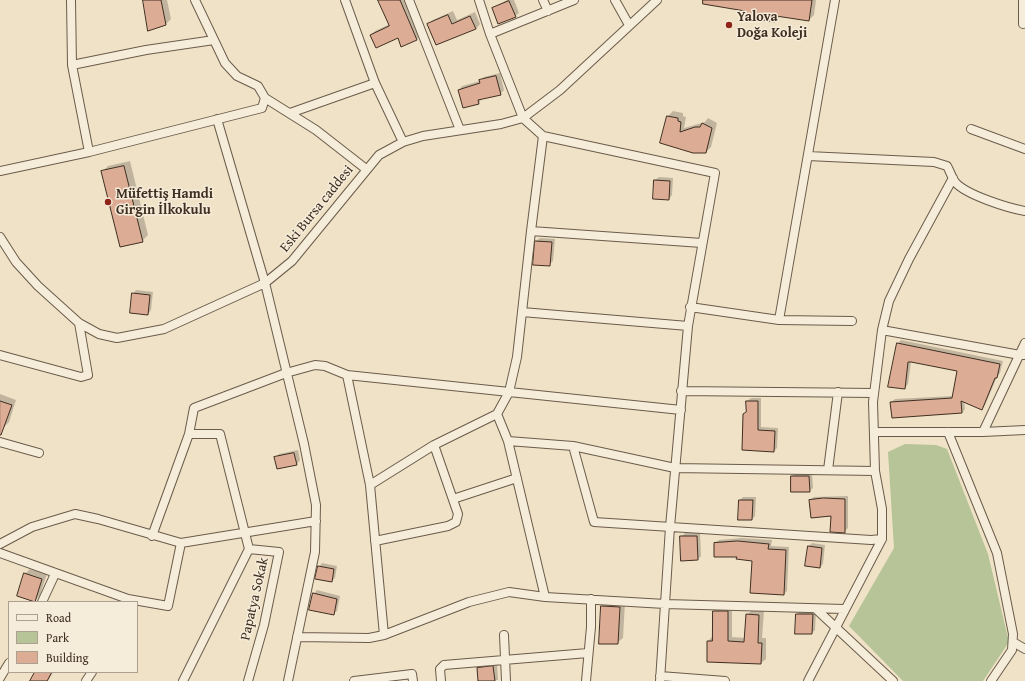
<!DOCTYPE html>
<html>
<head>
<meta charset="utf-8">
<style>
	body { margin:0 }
	#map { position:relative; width:1025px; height:681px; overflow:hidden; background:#f0e2c6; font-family:"Gentium Book Plus",serif }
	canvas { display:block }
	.legend { position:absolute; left:8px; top:601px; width:130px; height:72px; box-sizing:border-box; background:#f5ecda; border:1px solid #aca090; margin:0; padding:5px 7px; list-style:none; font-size:12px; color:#3f2e21 }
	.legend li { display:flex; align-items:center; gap:8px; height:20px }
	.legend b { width:20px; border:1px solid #aca090 }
</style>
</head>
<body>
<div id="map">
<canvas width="1025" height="681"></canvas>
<ul class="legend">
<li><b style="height:5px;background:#f5ecda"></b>Road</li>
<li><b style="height:11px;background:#b6c498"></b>Park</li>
<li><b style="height:11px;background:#ddac95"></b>Building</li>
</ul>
</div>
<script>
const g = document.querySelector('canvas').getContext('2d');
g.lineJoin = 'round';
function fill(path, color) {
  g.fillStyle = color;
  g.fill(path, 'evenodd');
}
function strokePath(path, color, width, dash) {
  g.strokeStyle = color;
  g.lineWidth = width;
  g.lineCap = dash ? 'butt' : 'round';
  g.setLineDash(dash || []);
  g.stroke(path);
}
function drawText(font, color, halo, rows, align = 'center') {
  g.font = font + ' "Gentium Book Plus",serif';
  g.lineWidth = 3;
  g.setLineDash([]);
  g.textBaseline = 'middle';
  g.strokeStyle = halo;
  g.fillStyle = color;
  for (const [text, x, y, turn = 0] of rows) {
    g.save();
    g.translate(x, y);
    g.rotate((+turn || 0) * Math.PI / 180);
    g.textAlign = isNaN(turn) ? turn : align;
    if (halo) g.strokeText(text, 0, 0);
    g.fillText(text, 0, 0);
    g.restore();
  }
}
fill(new Path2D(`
	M905,444L936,445L947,449L988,554L1009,642L983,681H903L849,626L894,548L888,452Z`), '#b6c498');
fill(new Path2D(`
	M144,0H167L171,19L165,25Z
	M379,0H406L421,35L417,39L402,45L398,37L371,35L375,31L390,24Z
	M507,0H514L519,13L515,16L493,8Z
	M711,0H816L814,15L809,20L780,16L775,21Z
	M453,11L457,20L475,12L480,24L476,29L428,25L433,20Z
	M500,73L504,90L500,94L482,98L479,103L459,90L462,86L480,81L484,77Z
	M673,111L683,113V116L686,117L684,128L705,122L708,118L717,123L711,147L706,152H693L667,117Z
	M130,161L148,235L142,241L102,172L108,166Z
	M659,177L673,178L672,195L669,199L655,180Z
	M540,238L555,239L553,261L549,265L534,264L536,241Z
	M136,290L153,292L151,310L148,314L133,294Z
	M901,340L1003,361L1000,373L997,377L985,405L982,409L964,401L965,409L962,413L891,402L895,399L953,396L959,370L911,362L908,384L905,388L898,343Z
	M0,394L16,400L9,422L4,427L0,426Z
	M751,398H761V427L778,428L777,448L774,451L743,449L747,401Z
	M298,450L300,460L297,464L275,458L279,454Z
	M796,473H812L813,488L809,491L792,476Z
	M848,496V528L844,532L832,515L810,500L814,497Z
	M743,497H756L755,516L752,519L740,500Z
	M685,533H700L701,556L698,559L681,537Z
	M742,538L772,540L771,546L789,547L787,591L784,594L753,560L738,556L715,543L719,540Z
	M812,543L825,545L823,564L820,567L809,546Z
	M322,563L337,566L335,578L332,581L319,567Z
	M30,569L47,574L40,595L35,601L25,574Z
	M317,590L340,596L337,611L333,614L314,594Z
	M608,601L625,602L623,638L617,643L602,606Z
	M718,606L732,607V637L746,638L747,615L752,610L764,611L762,638H766V659L761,663L708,641L713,636L714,611Z
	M800,611H816L815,630L812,633L797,615Z
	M497,663L498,680L479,681L478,668L481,665Z
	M36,672H53L48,681H31Z`), '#0003');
const building = new Path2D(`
	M143,0H161L166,25L148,31Z
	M378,0H400L417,40L401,47L398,38L376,48L370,35L389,26Z
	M703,0H812L809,21L776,16L775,22L744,17L745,11L703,4Z
	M509,1L516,17L498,24L492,8Z
	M448,15L452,24L470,16L476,29L436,45L427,24Z
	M496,76L501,95L478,100L479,104L463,108L458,90L480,83L479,80Z
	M667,116L678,118V121L681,122L680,132L695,127H700L702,123L712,128L706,153H693L660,143Z
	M124,166L143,242L120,247L101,171Z
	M654,180L670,181L669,200L653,199Z
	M535,241L552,242L550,266L533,265Z
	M132,293L150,295L148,315L130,313Z
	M897,343L1000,364L997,378H995L982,410L961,401L962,413L892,418L890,402L952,398L957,371L911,362H908L905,389L888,387Z
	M0,401L12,405L1,435H0Z
	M746,401H758V430L775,431L774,452L742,450L743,414L746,412Z
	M294,453L297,465L277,469L274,457Z
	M791,476H809L810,492H791Z
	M824,498L845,499V533L830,532L831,516L811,518L809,500Z
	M739,500H753L752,520H738Z
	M680,536H697L698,560L681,561Z
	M738,541L769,544L768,549L786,550L784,595L750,593L752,561L736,559L737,557H714V543Z
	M808,546L822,548L820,568L805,566Z
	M318,566L334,569L332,582L315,579Z
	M24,573L42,579L35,602L17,596Z
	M313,593L337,599L334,615L309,610Z
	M601,606L620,607L618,644H599Z
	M713,611H728V641L744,642L746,614L759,615L758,643H762L761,664L707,662V641H712Z
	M796,614H813L812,634H795Z
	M493,666L495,681H478L477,668Z
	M35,672H52L47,681H30Z`);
fill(building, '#ddac95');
strokePath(building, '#3f2e21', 1);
const street = new Path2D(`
	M71,0L72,65L89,152
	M345,0L375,83L403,142
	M409,0L460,130
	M479,0L490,34L523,118L543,136L715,173L688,326L670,527L660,681
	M543,0L548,11
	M615,0L629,25
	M1023,0V24
	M490,34L574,0
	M72,65L146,50L214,40
	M265,98L316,130L366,169
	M290,113L375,83
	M217,119L265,283L304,444L316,505L315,552L288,681
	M971,129L1025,149
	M543,136L531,231L517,357L509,392L497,414L508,441L545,597
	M808,156L934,162L947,166C950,171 952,178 955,182C966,195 1008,208 1025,211
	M0,171L89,152L262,108L265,98L258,86L237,76L225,63L195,0
	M531,231L702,243
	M0,237L16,262L38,286L79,323L99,334L117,338L164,329L265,283L292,261L379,155L403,142L423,136L501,124L523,118L560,90L657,0
	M690,307L779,320L852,321
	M522,312L688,326
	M779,320L835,0
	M882,330L1020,355H1025
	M1025,343L983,432L1025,430
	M0,355L81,377L88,375L79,323
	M347,375L370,485L384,635
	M681,391L874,393
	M875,432H983
	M948,432L997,553L1013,634L1012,650L991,681
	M508,441L573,446L675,468L875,471
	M0,442L39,453
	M573,446L594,522L871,540L882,539
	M828,470L838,392
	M370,485L434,445L497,414
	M453,499L517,478
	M152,536L189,434L194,408L286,373L315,365L325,366L347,375L681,410
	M375,541L448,526L456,522L458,514L434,445
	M0,544L32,527L75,514L98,519L181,543L316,521
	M0,553L128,599L168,606L181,543
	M42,602L55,574
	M816,609L893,681
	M504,635L506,681
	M297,637L369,638L384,635L469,602L509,592L545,597L665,604L844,609
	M1013,642L1025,649
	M660,676L725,681
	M0,678L9,663
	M86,681L92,672
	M183,681L249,549L220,434H189
	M248,681L264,625L279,552L249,549
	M354,681L412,674L413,681
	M441,681L440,669L444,665L588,653
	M586,681L591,627V599
	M808,681L882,539V509L875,471L873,402L882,330L889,301L909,259L953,178`);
strokePath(street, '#6b5b4a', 10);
strokePath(street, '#f5ecda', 8);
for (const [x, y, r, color] of [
	[729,25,4,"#8f2418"],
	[108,202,4,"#8f2418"]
]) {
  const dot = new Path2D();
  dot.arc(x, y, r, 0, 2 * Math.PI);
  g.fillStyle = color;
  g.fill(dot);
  strokePath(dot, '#f5ecda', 1.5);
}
drawText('bold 14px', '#3f2e21', '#f5ecda', [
	["Yalova",737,17],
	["Doğa Koleji",737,33],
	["Müfettiş Hamdi",116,194],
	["Girgin İlkokulu",116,210]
], 'left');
drawText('14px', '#3f2e21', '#f5ecda', [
	["Eski Bursa caddesi",317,209,-51],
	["Papatya Sokak",255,599,-77]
]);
</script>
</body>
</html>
